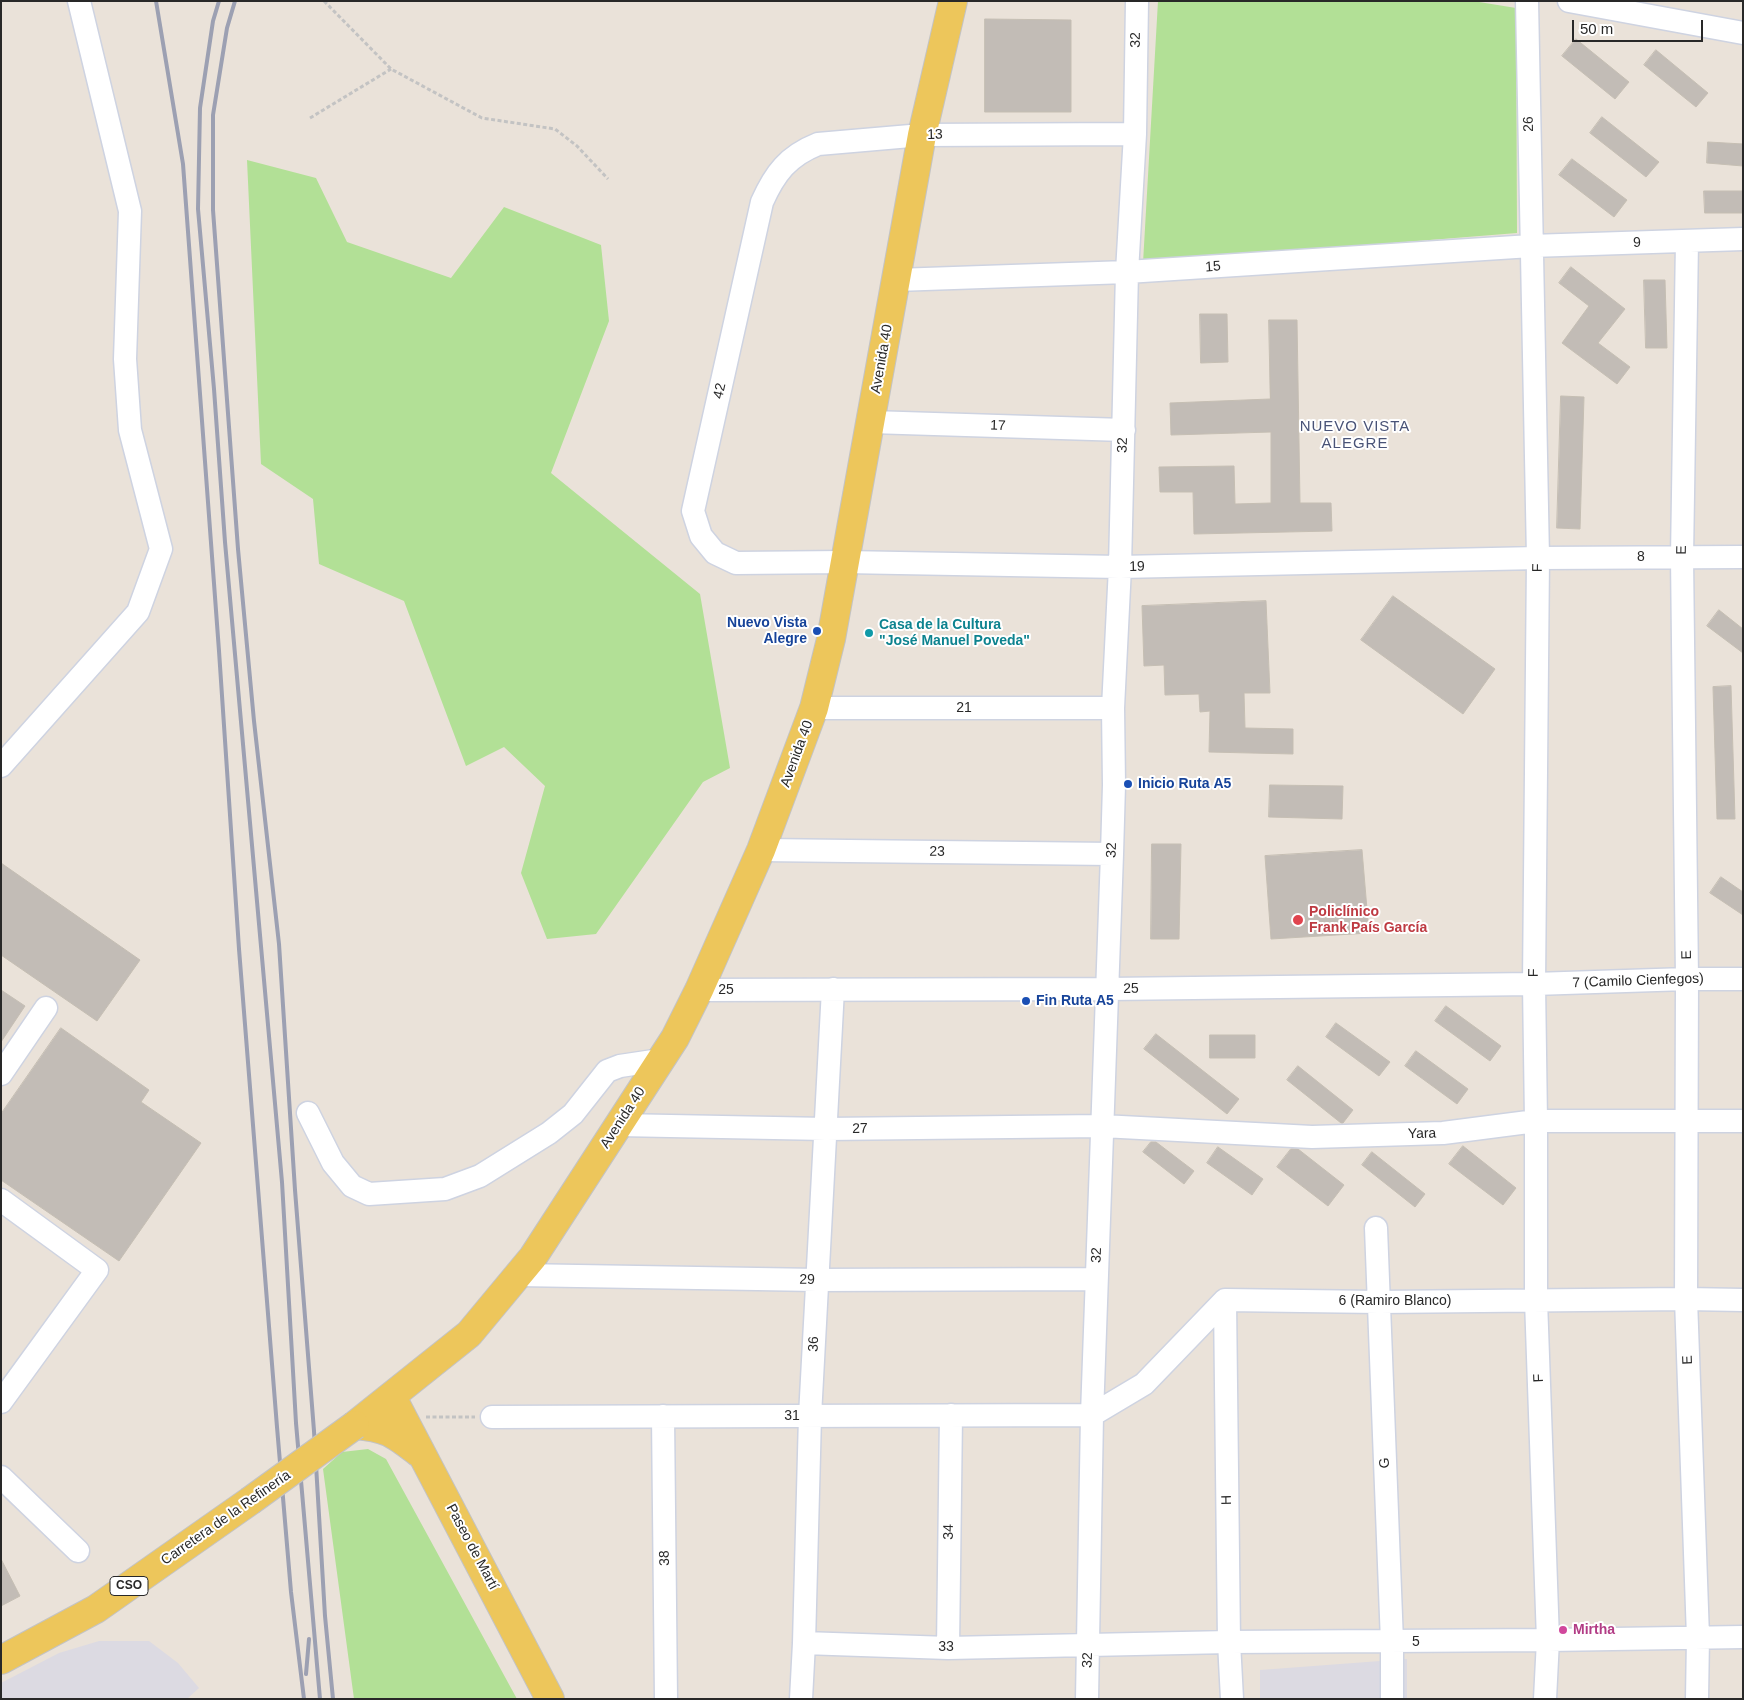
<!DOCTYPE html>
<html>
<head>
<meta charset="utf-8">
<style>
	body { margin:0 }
	#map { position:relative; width:1744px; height:1700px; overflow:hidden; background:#eae2d9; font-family:Helvetica,sans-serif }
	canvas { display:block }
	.frame { position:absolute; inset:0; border:2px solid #282828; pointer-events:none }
	.scale { position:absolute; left:1572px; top:20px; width:131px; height:22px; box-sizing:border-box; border:2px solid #282828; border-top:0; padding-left:6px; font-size:15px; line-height:18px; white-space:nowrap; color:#282828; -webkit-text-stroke:4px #fff; paint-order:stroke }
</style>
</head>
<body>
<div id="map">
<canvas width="1744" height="1700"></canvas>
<div class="frame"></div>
<div class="scale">50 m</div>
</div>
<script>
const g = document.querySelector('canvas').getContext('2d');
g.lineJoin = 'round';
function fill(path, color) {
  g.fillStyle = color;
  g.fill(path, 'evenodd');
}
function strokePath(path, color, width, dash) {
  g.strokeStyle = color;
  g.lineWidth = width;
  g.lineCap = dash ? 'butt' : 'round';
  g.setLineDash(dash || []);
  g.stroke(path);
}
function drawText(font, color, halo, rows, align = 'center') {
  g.font = font + ' Helvetica,sans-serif';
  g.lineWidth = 4;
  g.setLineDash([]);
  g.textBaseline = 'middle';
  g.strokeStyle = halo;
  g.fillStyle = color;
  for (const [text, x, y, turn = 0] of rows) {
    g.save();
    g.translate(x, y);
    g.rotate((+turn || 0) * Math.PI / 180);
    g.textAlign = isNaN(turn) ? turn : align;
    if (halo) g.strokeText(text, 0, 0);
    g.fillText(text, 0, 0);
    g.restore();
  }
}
fill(new Path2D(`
	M99,1641H149L178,1663L199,1688L187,1699H1V1683L59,1653Z
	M1407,1659V1699H1260V1670Z`), '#dcdae2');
fill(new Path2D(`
	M1158,1H1473L1516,8L1517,233L1143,263Z
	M247,160L316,178L347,242L451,278L504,207L601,245L609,321L551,473L700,594L730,768L703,782L596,934L547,939L521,873L545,786L504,747L466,766L404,601L319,564L313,499L261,464Z
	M368,1449L386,1459L517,1699H354L323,1469L342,1452Z`), '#b2e096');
const building = new Path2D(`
	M985,19L1071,20V112H985Z
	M1576,39L1629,82L1615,99L1562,56Z
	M1656,50L1708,93L1696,107L1644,65Z
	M1602,117L1659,162L1646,177L1590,133Z
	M1708,142L1743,144V166L1707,163Z
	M1572,159L1627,200L1614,217L1559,175Z
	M1704,191H1743V213H1705Z
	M1571,267L1625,309L1598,343L1630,367L1617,384L1562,343L1589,306L1559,283Z
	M1644,280H1665L1667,348H1646Z
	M1200,314H1227L1228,362L1201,363Z
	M1269,320H1297L1300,503H1331L1332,531L1194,534L1193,492H1160L1159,467L1234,466L1235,504L1271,503V432L1171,435L1170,403L1270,399Z
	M1561,396L1584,397L1580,529L1557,528Z
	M1393,596L1495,669L1463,714L1361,640Z
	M1266,601L1270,693H1244L1245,728L1293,729V754L1209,752L1210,711L1200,712L1199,694L1165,695L1164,665L1144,666L1142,606Z
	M1719,610L1743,629V653L1707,626Z
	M1731,686L1735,819H1717L1713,687Z
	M1270,785L1343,786L1342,819L1269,817Z
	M1152,844H1181L1179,939H1151Z
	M1362,850L1369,933L1271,939L1265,856Z
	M1,863L140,960L97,1021L1,955Z
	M1721,877L1743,892V915L1710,893Z
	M1,990L25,1006L1,1042Z
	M1446,1006L1501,1046L1490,1061L1435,1021Z
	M1336,1023L1390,1062L1379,1076L1326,1037Z
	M61,1028L149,1090L141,1102L201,1143L119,1261L1,1180V1114Z
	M1156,1034L1239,1099L1227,1114L1144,1049Z
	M1210,1035H1255V1058H1210Z
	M1416,1051L1468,1089L1457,1104L1405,1066Z
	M1298,1066L1353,1110L1343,1123H1341L1287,1080Z
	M1151,1142H1156L1194,1171L1184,1184L1143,1152Z
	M1463,1146L1516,1188L1503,1205L1449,1164Z
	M1218,1147L1263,1179L1252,1195L1207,1163Z
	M1291,1149H1298L1344,1185L1328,1206L1277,1167Z
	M1372,1152L1425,1194L1415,1207L1362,1165Z
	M1,1559L20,1596L1,1606Z`);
fill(building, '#c2bcb6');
strokePath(building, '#c5beb3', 1);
const minor = new Path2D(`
	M1527,1L1538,558L1534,984L1536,1121V1300L1548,1640L1545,1699
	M1569,1L1743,33
	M1135,134L922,135L818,144C788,156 775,173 762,202L693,511L701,536L715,553L736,563L844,562L1120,567L1538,558L1743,557
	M1687,241L1682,557L1687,979L1686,1299L1698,1637L1697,1699
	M896,280L1127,272L1531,246L1743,239
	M871,422L1124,430
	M814,708H1113
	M1,766L138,612L161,549L130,430L125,359L130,211L79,1
	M761,850L1112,854
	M699,990L1108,989L1534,984L1687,979H1743
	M1,1074L46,1008
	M308,1113L333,1163L352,1186L369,1194L445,1189L480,1176L549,1133L573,1114L607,1071L620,1066L660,1060
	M618,1125L826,1129L1102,1126L1312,1137L1443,1133L1536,1121H1743
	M1,1200L97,1270L1,1402
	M1376,1228L1392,1642V1699
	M518,1275L817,1280L1096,1279
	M1225,1300L1229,1642L1232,1699
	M663,1416L666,1699
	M492,1417L1092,1415L1144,1384L1225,1300L1379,1302L1686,1299L1743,1300
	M1,1477L78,1551
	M804,1643L948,1648L1229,1642L1548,1640L1743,1637
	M948,1648L951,1415
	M801,1699L804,1643L810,1416L833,989
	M1087,1699L1092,1415L1112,854L1114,785L1113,708L1120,567L1127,272L1135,134L1137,1`);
const major = new Path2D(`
	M392,1397L550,1699
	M355,1425L469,1334L533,1257L675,1038L699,990L761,850L814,708L831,639L922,135L953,1
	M355,1425C388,1428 393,1433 419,1453
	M1,1660L96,1609L250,1501`);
strokePath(minor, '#ced3e1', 25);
strokePath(major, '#c3c3c3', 30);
strokePath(new Path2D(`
	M324,1L391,69L482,118L555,129L577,146L608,179
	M310,118L391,69
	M426,1417H475`), '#c3c3c3', 3, [4, 2.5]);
strokePath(minor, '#fff', 22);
strokePath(major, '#edc65b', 28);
strokePath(new Path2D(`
	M156,1L183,164L219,651L239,949L277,1427L291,1592L304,1699
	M219,1L213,21L200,108L198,209L214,389L225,542L282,1182L296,1423L320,1699
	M235,1L227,28L213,115V210L238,549L254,721L279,944L295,1190L314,1431L325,1616L333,1699
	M306,1674L309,1639`), '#9ca0b2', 4);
const majorBridge = new Path2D(`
	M250,1501L355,1425`);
strokePath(majorBridge, '#c3c3c3', 30, []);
strokePath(majorBridge, '#edc65b', 28);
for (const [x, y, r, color] of [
	[817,631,5,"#1a4fb4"],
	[869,633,5,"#0f9aa8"],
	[1128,784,5,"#1a4fb4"],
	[1298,920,6,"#e0444e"],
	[1026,1001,5,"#1a4fb4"],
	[1563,1630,5,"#d1479c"]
]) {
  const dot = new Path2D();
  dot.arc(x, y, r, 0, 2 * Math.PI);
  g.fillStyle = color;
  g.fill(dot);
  strokePath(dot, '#fff', 2);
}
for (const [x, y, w] of [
	[129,1586,38]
]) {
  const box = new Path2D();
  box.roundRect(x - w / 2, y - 9.5, w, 19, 4);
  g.fillStyle = '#fff';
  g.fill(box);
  strokePath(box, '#282828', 1);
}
drawText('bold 12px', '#282828', null, [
	["CSO",129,1586]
]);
drawText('14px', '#282828', '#fff', [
	["32",1136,40,-89],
	["26",1529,124,-91],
	["13",935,135,-1],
	["9",1637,243,-2],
	["15",1213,267,-4],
	["Avenida 40",882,359,-80],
	["42",720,391,-77],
	["17",998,426,2],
	["32",1123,445,-88],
	["E",1682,550,-89],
	["8",1641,557],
	["19",1137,567,-1],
	["F",1538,568,-89],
	["21",964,708],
	["Avenida 40",797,754,-70],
	["32",1112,850,-88],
	["23",937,852,1],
	["E",1687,955,-91],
	["F",1534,973,-89],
	["7 (Camilo Cienfegos)",1638,981,-2],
	["25",1131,989,-1],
	["25",726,990],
	["Avenida 40",623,1118,-57],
	["27",860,1129,-1],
	["Yara",1422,1134,-2],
	["32",1097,1255,-88],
	["29",807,1280,1],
	["6 (Ramiro Blanco)",1395,1301],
	["36",814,1344,-87],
	["E",1688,1360,-92],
	["F",1539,1378,-92],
	["31",792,1416],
	["G",1385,1463,-92],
	["H",1227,1500,-91],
	["Carretera de la Refinería",226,1518,-35],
	["34",949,1532,-89],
	["Paseo de Martí",472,1547,62],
	["38",665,1558,-91],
	["5",1416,1642],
	["33",946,1647,1],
	["32",1088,1660,-88]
]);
drawText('bold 14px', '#164399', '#fff', [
	["Nuevo Vista",807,623,"right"],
	["Alegre",807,639,"right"],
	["Inicio Ruta A5",1138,784],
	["Fin Ruta A5",1036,1001]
], 'left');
drawText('bold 14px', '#0d838f', '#fff', [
	["Casa de la Cultura",879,625],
	["\"José Manuel Poveda\"",879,641]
], 'left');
drawText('bold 14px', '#be3a42', '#fff', [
	["Policlínico",1309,912],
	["Frank País García",1309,928]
], 'left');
drawText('bold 14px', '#b23c85', '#fff', [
	["Mirtha",1573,1630]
], 'left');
g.letterSpacing = '1px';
drawText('15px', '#495377', '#fff', [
	["NUEVO VISTA",1355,427],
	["ALEGRE",1355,444]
]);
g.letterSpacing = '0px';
</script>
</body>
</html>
